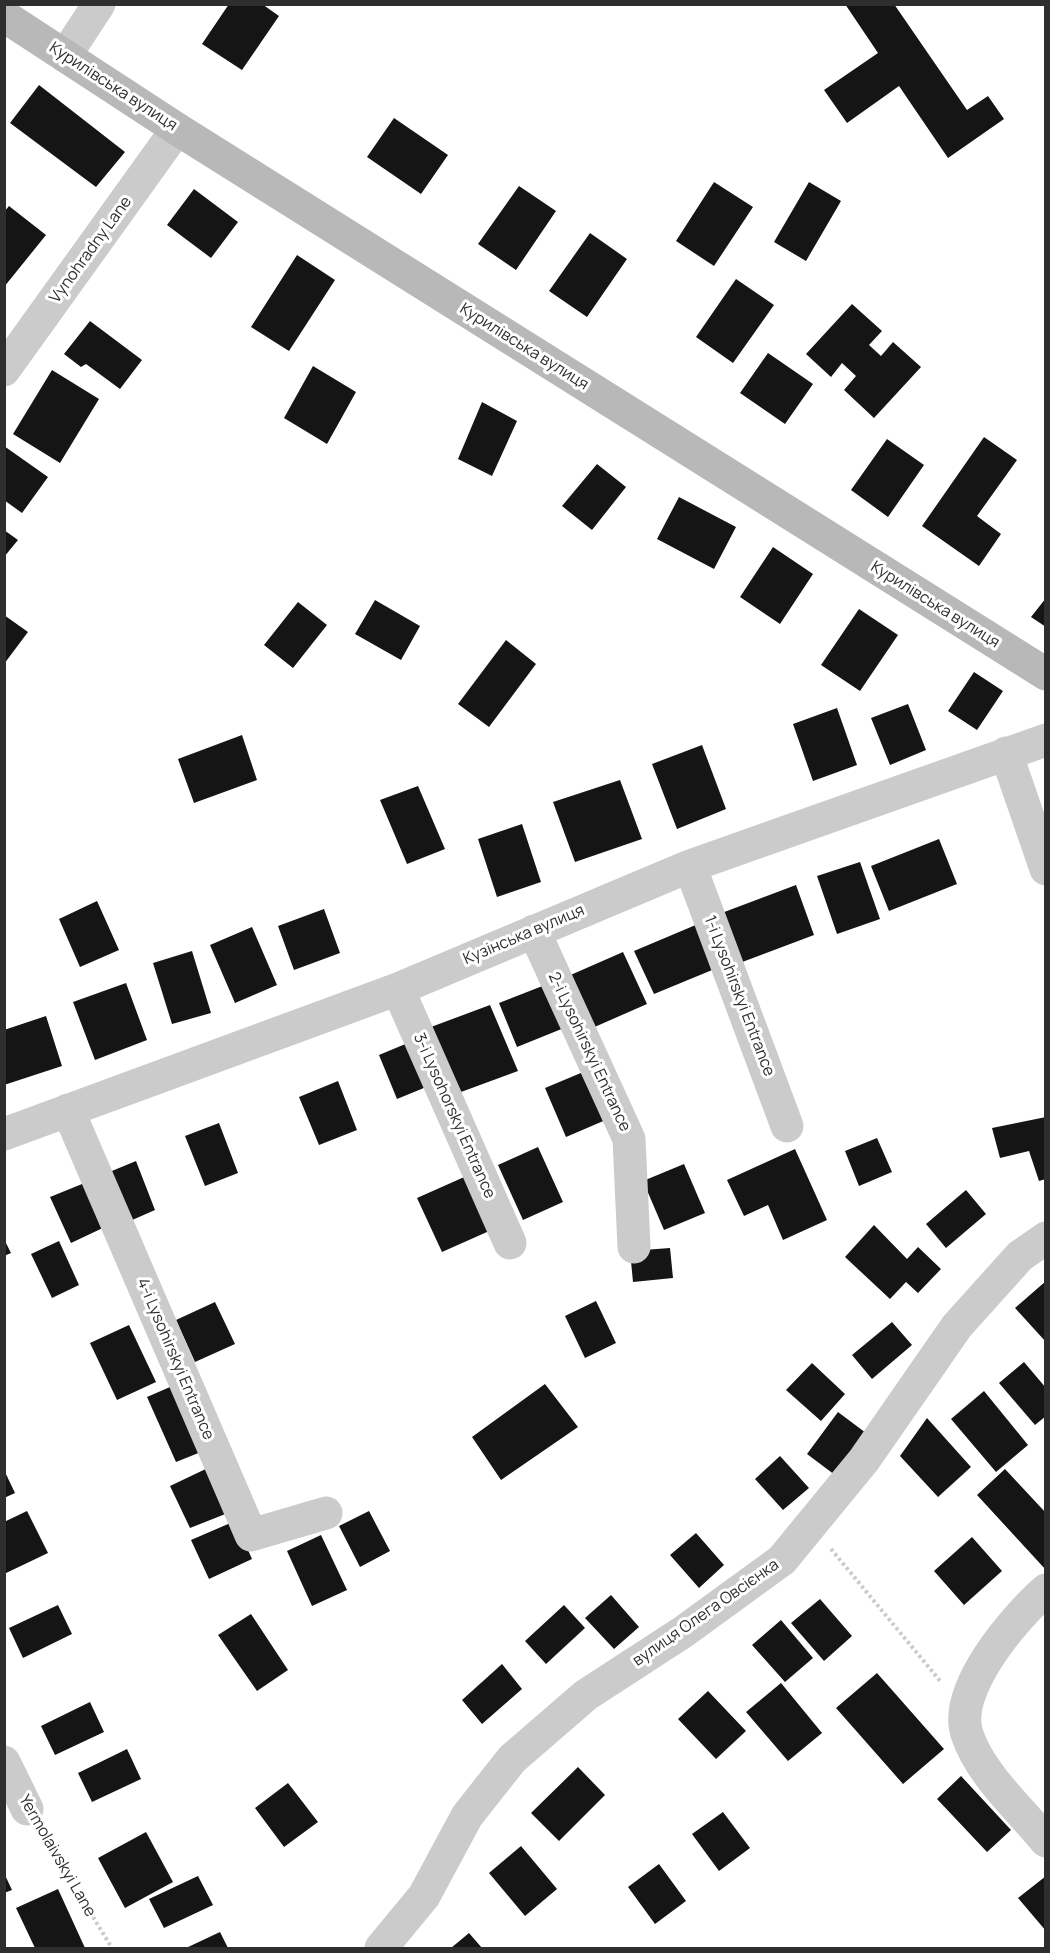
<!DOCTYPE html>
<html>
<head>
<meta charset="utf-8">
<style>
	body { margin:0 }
	#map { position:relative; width:1050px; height:1953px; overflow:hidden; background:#fff; font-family:Manrope,sans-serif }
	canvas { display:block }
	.frame { position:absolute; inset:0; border:6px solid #2e2e2e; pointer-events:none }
</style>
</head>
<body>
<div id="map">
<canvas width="1050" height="1953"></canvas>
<div class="frame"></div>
</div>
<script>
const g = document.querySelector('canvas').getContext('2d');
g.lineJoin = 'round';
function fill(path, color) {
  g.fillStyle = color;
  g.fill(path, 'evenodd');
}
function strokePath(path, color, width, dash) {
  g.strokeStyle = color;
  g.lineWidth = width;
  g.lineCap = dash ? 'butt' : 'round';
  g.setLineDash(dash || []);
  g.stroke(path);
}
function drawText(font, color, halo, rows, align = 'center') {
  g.font = font + ' Manrope,sans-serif';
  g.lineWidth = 6;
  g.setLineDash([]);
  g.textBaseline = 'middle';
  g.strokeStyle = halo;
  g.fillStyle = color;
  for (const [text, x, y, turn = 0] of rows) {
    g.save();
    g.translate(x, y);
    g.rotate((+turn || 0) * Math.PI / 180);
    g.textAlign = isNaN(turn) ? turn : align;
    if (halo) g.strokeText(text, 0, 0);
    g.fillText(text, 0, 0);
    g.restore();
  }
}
fill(new Path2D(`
	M229,4H262L279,16L242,70L202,44Z
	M845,4H894L967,110L988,96L1004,119L948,158L899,86L847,123L824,90L878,53Z
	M39,85L125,152L96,187L10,123Z
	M394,118L448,155L421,194L367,157Z
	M714,182L753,207L714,266L676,241Z
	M809,182L841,201L806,261L774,242Z
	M519,186L556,211L516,270L478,244Z
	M194,189L238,222L211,258L167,225Z
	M9,206L46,235L4,287V212Z
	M590,233L627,259L587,317L549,291Z
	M297,255L335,280L289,351L251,327Z
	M736,279L774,305L733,363L696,337Z
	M852,304L882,331L869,345L881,356L893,342L921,367L874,418L844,390L856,376L842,363L831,377L806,354Z
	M90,321L142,360L120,389L86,364L81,367L64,354Z
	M768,353L813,384L785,424L740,393Z
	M313,366L356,392L327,444L284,418Z
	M52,370L99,399L60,463L13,434Z
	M482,402L517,421L492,476L458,459Z
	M984,437L1017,460L977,516L1001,534L979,566L922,526Z
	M887,439L924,465L888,517L851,490Z
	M4,446L48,477L22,513L4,500Z
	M597,464L626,487L592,530L562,506Z
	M679,497L736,527L714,569L657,539Z
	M4,530L18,540L4,557Z
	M773,547L813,574L780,624L740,597Z
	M1046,598V627L1031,617Z
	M375,600L420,626L401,660L355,634Z
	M298,602L327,625L293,668L264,645Z
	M859,609L898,635L860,691L821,665Z
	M4,615L28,632L4,664Z
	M506,640L536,664L489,727L458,704Z
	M974,672L1003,691L977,730L948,711Z
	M908,704L926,750L890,765L871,718Z
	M837,708L857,765L813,781L793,724Z
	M242,735L257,780L194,803L178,759Z
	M702,745L726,809L677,829L652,764Z
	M620,780L642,839L575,862L553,802Z
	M418,786L445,849L407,864L380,800Z
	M522,824L541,882L497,897L478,839Z
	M939,839L957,884L889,911L871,866Z
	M860,862L880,919L837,934L817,876Z
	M796,885L814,935L737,964L719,914Z
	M97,901L119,950L80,967L59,919Z
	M324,909L340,953L294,970L278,926Z
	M698,924L717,968L654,994L634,951Z
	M252,927L277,985L235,1003L210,945Z
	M192,951L211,1013L172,1024L153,963Z
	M623,952L647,1004L590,1029L566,977Z
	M126,983L147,1040L95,1060L73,1002Z
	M545,985L564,1028L517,1047L499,1003Z
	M490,1005L518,1071L461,1092L431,1027Z
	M46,1016L62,1066L4,1085V1030Z
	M415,1040L436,1083L397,1099L379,1055Z
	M588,1070L608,1119L566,1137L545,1088Z
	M338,1081L357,1130L319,1145L299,1097Z
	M1046,1117V1179L1039,1181L1029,1151L1000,1158L992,1128Z
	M219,1123L238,1173L205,1186L185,1136Z
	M877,1138L892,1172L859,1186L845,1151Z
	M538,1147L563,1202L523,1220L498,1165Z
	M795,1149L827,1220L783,1240L768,1205L744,1216L727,1180Z
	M136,1161L155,1210L130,1221L107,1173Z
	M684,1164L705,1213L664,1230L643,1181Z
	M471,1174L496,1228L442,1252L417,1198Z
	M87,1182L107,1226L71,1243L50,1197Z
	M966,1190L986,1214L946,1248L926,1224Z
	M874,1225L907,1259L918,1247L941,1269L918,1293L906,1282L890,1299L845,1257Z
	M4,1239L11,1253L4,1256Z
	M59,1241L79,1285L52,1298L31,1254Z
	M670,1248L673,1278L633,1282L630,1251Z
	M1046,1281V1342L1015,1308Z
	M596,1301L616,1343L585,1358L565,1316Z
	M215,1302L235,1344L195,1362L176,1320Z
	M892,1322L912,1345L872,1379L852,1355Z
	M129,1325L156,1382L117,1400L90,1343Z
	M1024,1362L1046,1388V1416L1035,1425L999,1383Z
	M812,1363L845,1394L821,1421L786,1390Z
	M177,1384L206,1450L176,1462L147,1397Z
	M545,1384L578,1427L501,1480L472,1437Z
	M984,1391L1028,1445L996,1472L951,1419Z
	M838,1412L866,1433L835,1475L807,1454Z
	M927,1418L971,1467L938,1497L900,1456Z
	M780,1456L809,1488L783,1510L755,1479Z
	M212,1466L233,1511L190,1528L170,1486Z
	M1005,1469L1046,1513V1570L977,1495Z
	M4,1470L15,1493L4,1498Z
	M27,1511L48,1553L4,1574V1522Z
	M369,1511L390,1551L360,1567L339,1526Z
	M235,1521L252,1559L209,1579L191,1540Z
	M696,1533L724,1565L699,1588L670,1555Z
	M321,1535L347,1590L312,1606L287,1551Z
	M972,1537L1002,1571L964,1605L934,1571Z
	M611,1595L639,1627L614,1649L585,1618Z
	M820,1599L852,1636L824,1661L791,1623Z
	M58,1605L72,1634L23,1658L9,1628Z
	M564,1605L585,1628L546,1664L525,1641Z
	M251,1614L288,1670L257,1691L218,1635Z
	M781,1620L813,1658L785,1682L752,1645Z
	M502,1664L522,1689L482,1724L462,1700Z
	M877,1673L944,1749L903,1784L836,1708Z
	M781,1683L822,1733L788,1761L746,1712Z
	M708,1691L746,1731L716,1759L678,1719Z
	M90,1702L104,1732L55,1755L41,1726Z
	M127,1749L141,1779L92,1802L78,1773Z
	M578,1767L605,1795L559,1841L531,1813Z
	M961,1776L1011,1830L987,1852L937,1799Z
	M288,1783L318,1822L284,1847L255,1808Z
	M723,1812L750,1848L719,1871L692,1834Z
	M146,1832L173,1882L125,1908L98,1858Z
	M521,1846L557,1889L525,1916L489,1873Z
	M659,1864L686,1901L655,1924L628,1887Z
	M4,1873L12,1890L4,1893Z
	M198,1876L213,1905L164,1928L149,1899Z
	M1046,1876V1931L1018,1898Z
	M58,1889L85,1948H35L16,1908Z
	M220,1932L228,1948H186Z
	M469,1933L482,1948H451Z`), '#151515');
strokePath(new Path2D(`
	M831,1549L941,1682
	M43,1835L112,1948`), '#cbcbcb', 4, [3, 3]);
strokePath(new Path2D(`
	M65,56L99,4
	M4,370L177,129
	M1006,753L1046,869
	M690,866L787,1126
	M534,931L629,1139L634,1247
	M398,989L510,1243
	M68,1110L251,1535L326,1513
	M4,1134L398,989L690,866L1046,740
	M1046,1590C1015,1617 952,1690 967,1734C980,1774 1019,1808 1046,1841
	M4,1762L27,1809
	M381,1948L424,1896L467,1816L512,1759L586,1695L683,1632L782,1560L864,1460L957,1326L1020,1256L1046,1238`), '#cbcbcb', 33);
strokePath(new Path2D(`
	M4,16L177,129L1046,674`), '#b8b8b8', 33);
drawText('16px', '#2e2e2e', '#fff', [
	["Курилівська вулиця",113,87,33],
	["Vynohradny Lane",91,250,-54],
	["Курилівська вулиця",524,347,32],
	["Курилівська вулиця",935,605,32],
	["Кузінська вулиця",524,935,-23],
	["1-i Lysohirskyi Entrance",739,996,69],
	["2-i Lysohirskyi Entrance",589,1052,65],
	["3-i Lysohorskyi Entrance",454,1116,66],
	["4-i Lysohirskyi Entrance",175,1359,67],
	["вулиця Олега Овсієнка",706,1613,-35],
	["Yermolaivskyi Lane",57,1856,60]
]);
</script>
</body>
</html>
